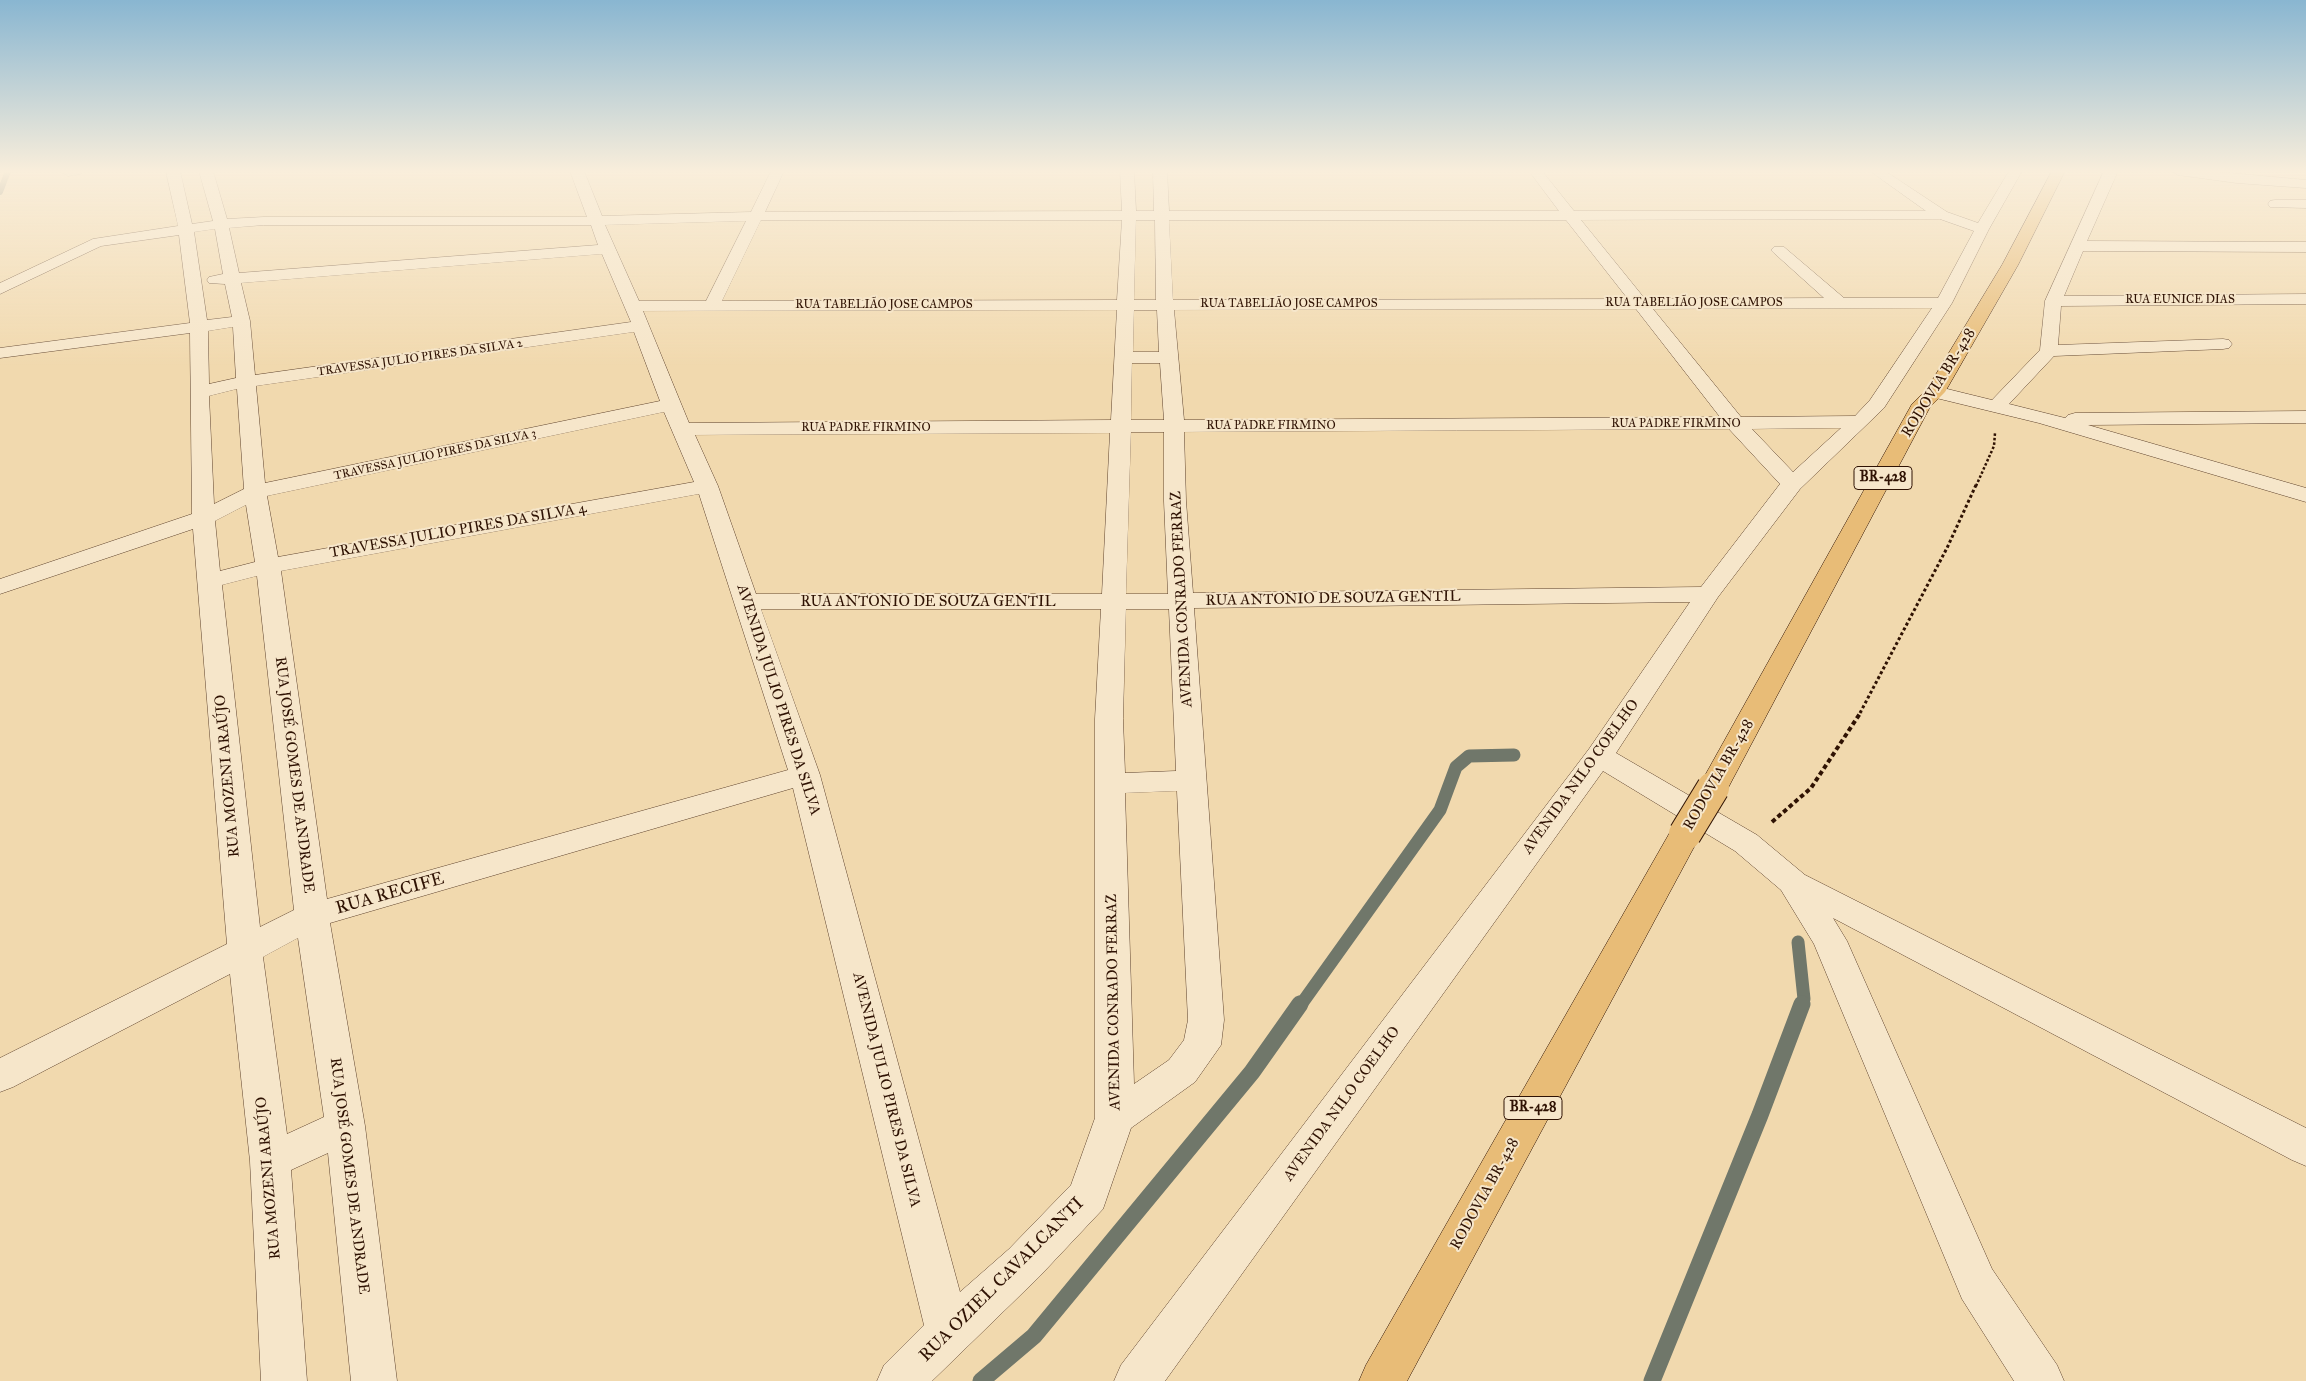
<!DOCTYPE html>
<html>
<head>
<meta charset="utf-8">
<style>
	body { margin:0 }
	canvas { display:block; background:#f1d9ae }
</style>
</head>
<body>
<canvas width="2306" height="1381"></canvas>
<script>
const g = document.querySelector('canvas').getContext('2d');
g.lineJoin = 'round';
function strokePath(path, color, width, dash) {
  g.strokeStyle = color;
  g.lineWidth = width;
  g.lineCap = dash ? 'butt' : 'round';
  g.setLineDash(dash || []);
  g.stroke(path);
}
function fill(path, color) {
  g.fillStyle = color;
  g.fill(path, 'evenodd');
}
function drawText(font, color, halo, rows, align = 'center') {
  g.font = font + ' "IM FELL Great Primer",serif';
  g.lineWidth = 4;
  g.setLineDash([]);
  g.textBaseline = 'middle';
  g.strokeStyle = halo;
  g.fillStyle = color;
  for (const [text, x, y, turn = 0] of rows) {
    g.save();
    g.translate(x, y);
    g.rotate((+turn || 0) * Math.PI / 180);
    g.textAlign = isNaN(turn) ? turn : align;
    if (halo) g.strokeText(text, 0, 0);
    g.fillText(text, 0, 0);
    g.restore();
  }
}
strokePath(new Path2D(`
	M0,192L8,171`), '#70776a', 6);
strokePath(new Path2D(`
	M1798,942L1804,999L1801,1006
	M1300,1006L1440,810L1456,767L1469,756L1514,755`), '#70776a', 13);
strokePath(new Path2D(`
	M981,1381L1034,1336L1252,1072L1300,1004
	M1652,1381L1760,1115L1802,1004`), '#70776a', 17);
const minor = new Path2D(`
	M82,171L81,174L68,176L61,172Z
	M166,171H180L192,224L213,221L199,171H213L227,219L264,217H587L570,171H584L602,216L751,212L771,171H784L765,212L1122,211L1120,171H1134L1136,211H1154L1153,171H1167L1169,211H1559L1529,171H1542L1574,211H1926L1870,171H1885L1947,212L1978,223L2009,171H2022L1989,229L1952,303L1884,408L1800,489L1718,597L1616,753L1757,835L1805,875L2306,1128V1166L2292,1160L1833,918L1847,941L1992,1269L2057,1365L2064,1381H2014L1962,1299L1814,944L1781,890L1735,851L1603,771L1165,1381H1114L1121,1365L1589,749L1690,602L1194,608L1224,1020L1221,1045L1195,1082L1131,1128L1103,1209L1039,1277L932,1381H877L884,1365L924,1325L793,788L330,923L365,1126L397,1381H351L328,1153L291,1170L307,1381H261L250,1161L230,974L13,1087L0,1092V1058L227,944L193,529L0,594V579L192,514L190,333L0,358V348L190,323L179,235L101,246L0,294V283L93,239L178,226ZM1940,219L1974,231L1938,298H1844L1784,247H1774L1771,250L1774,253L1824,298L1645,299L1581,220ZM761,220H1122L1117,300L722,301ZM1136,220H1155L1156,300H1134ZM1169,220H1566L1628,299L1173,300ZM746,221L706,301H639L605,225ZM264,225H591L598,245L239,273L229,228ZM215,229L223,274L209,277L207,280L209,283L225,284L232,317L207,320L194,232ZM602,254L631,322L255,375L250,321L241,283ZM1932,308L1870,400L1855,416L1741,417L1653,309ZM1636,309L1720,417L1184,420L1174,310ZM1117,310L1111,420L689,423L643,311ZM1134,310H1157L1159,352H1133ZM233,327L236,378L209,384L208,331ZM634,332L660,401L265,483L256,386ZM1132,363H1160L1164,420H1131ZM237,389L244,489L214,504L209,396ZM664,412L694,482L278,557L267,496ZM1841,428L1793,472L1752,429ZM1729,429L1780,484L1701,587L1193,593L1186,501L1184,432ZM1131,432H1164V501L1168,594H1126ZM1110,433L1102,594H756L718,486L695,435ZM699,494L788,770L327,899L281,571ZM246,505L255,562L220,571L215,521ZM257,576L294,910L260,927L222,585ZM761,609H1101L1095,719V1118L1071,1185L1009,1249L960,1292L820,775ZM1126,609H1169L1176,771L1125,773L1123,719ZM1177,791L1188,1020L1184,1040L1169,1060L1134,1084L1125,793ZM298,938L324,1117L287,1134L263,957Z
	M2104,171H2118L2087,241L2306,242V252L2083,251L2064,296L2306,294V304L2061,306L2058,345L2223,339L2229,340L2232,344L2229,348L2223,349L2054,356L2009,404L2065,418L2068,415L2075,413L2306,411V423L2088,425L2306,488V502L2039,423L1928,396L1925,392L1928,388L1935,386L1992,400L2040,350L2045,301Z
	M2172,171H2209L2306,180V188L2237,183L2178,175Z
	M2275,200H2306V208L2270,207L2268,204L2270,201Z`);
const highway = new Path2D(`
	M2052,171H2065L2018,265L1945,392L1930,407L1728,788L1724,795L1713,798L1702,795L1698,788L1912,404L1927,389L2002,265Z
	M1685,823L1696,826L1701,834L1407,1381H1359L1366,1365L1669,834L1674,826Z`);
strokePath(minor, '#60442e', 1);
strokePath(highway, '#2f1203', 1);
strokePath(new Path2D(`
	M1976,486L1994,446L1995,433`), '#2f1203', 2.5, [2.5, 2]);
strokePath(new Path2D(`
	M1860,713L1947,548L1976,485`), '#2f1203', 3, [3, 2.5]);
strokePath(new Path2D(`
	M1772,822L1811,788L1861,712`), '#2f1203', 4, [4.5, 3]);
fill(minor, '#f6e6ca');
fill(highway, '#e8bc77');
const highwayBridge = new Path2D(`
	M1685,834L1713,788`);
strokePath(highwayBridge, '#2f1203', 34, []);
strokePath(highwayBridge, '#e8bc77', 32);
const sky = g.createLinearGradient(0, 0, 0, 365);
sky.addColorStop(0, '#89b6d1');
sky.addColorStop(0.47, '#f9eedb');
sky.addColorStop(1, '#f9eedb00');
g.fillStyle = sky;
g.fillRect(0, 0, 2306, 365);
drawText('12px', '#2f1203', '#f6e6ca', [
	["RUA EUNICE DIAS",2180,300],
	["RUA TABELIÃO JOSE CAMPOS",1694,303],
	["RUA TABELIÃO JOSE CAMPOS",1289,304],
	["RUA TABELIÃO JOSE CAMPOS",884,305],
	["TRAVESSA JULIO PIRES DA SILVA 2",420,358,-8],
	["RUA PADRE FIRMINO",1676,424],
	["RUA PADRE FIRMINO",1271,426],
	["RUA PADRE FIRMINO",866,428],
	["TRAVESSA JULIO PIRES DA SILVA 3",435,455,-12]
]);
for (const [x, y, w] of [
	[1883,478,58],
	[1533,1108,58]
]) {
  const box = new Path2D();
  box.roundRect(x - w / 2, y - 11.5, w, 23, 4);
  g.fillStyle = '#f6e6ca';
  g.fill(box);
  strokePath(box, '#2f1203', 1);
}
drawText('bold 14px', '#2f1203', null, [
	["BR-428",1883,478],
	["BR-428",1533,1108]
]);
drawText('15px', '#2f1203', '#f6e6ca', [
	["RODOVIA BR-428",1939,383,-58],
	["TRAVESSA JULIO PIRES DA SILVA 4",458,531,-10],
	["AVENIDA CONRADO FERRAZ",1182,599,-93],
	["RUA ANTONIO DE SOUZA GENTIL",1333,599,-1],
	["RUA ANTONIO DE SOUZA GENTIL",928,602],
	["AVENIDA JULIO PIRES DA SILVA",778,700,72],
	["RUA JOSÉ GOMES DE ANDRADE",294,775,83],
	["RODOVIA BR-428",1719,775,-60],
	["RUA MOZENI ARAÚJO",228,776,-95],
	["AVENIDA NILO COELHO",1581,777,-54],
	["AVENIDA CONRADO FERRAZ",1114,1002,-91],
	["AVENIDA JULIO PIRES DA SILVA",886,1090,76],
	["AVENIDA NILO COELHO",1342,1104,-54],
	["RUA JOSÉ GOMES DE ANDRADE",349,1176,83],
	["RUA MOZENI ARAÚJO",269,1178,-95],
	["RODOVIA BR-428",1485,1194,-61]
]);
drawText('18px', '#2f1203', '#f6e6ca', [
	["RUA RECIFE",390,894,-16],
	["RUA OZIEL CAVALCANTI",1002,1280,-45]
]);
</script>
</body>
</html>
